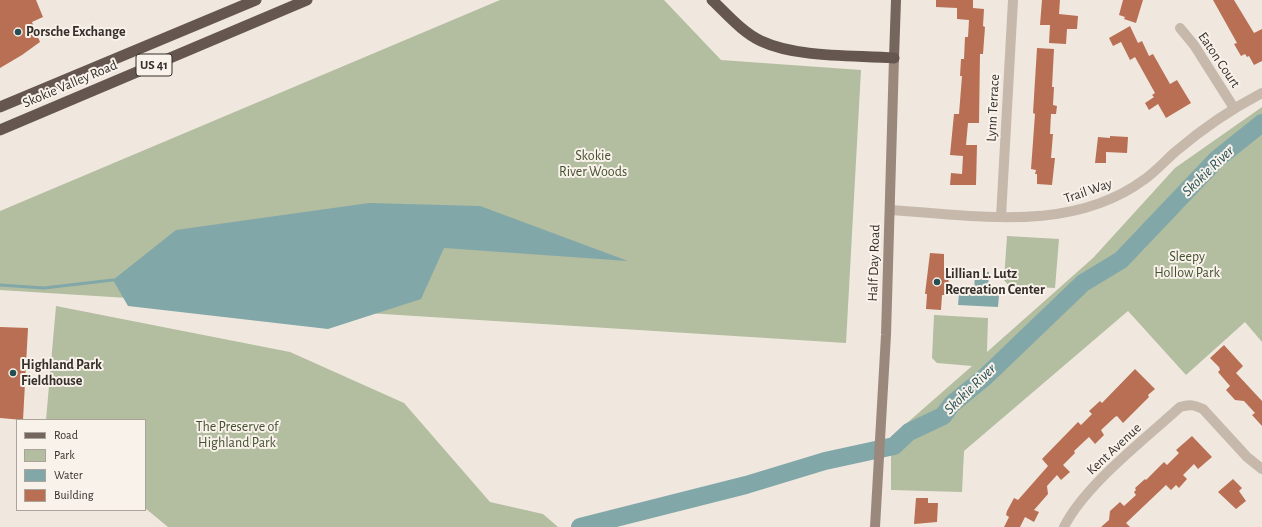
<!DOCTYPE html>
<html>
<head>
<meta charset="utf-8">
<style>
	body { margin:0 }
	#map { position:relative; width:1262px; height:527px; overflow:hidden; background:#f0e8de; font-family:"Alegreya Sans",sans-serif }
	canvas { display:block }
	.legend { position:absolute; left:16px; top:419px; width:130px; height:92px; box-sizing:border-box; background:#f8f2ea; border:1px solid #aaa49d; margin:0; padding:5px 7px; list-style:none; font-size:12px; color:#352e2a }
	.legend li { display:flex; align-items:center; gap:8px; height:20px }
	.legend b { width:20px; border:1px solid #aaa49d }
</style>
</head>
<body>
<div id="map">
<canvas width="1262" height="527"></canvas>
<ul class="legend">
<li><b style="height:5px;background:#75665d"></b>Road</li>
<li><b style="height:11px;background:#b3bda0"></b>Park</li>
<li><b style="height:11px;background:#81a7a9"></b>Water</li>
<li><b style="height:11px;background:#b86f54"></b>Building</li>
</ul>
</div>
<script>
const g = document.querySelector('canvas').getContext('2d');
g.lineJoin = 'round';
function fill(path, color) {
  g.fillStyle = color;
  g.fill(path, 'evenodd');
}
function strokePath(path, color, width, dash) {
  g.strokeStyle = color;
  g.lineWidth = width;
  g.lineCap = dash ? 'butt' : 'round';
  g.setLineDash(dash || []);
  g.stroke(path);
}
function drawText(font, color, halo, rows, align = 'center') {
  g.font = font + ' "Alegreya Sans",sans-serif';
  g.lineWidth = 4;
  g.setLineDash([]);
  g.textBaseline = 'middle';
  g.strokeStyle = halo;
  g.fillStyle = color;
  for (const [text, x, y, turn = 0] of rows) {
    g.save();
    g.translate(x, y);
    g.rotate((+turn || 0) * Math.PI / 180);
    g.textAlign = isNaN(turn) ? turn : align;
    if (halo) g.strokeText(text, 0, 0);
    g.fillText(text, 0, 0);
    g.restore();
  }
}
fill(new Path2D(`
	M500,0H664L721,60L861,70L846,343L0,290V211Z
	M1262,107V342L1245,322L1186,375L1128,311L964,451L962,492L891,490V437L972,366L937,363L932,358L934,315L988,318L987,352L1093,258L1175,168Z
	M1007,236L1059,239L1055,288L1009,286L1004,280Z
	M56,306L290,352L404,403L490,502L543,514L558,527H168L145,508V420H46Z`), '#b3bda0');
fill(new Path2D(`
	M369,203L480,206L628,261L444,248L421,299L328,329L128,306L113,280L176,230Z
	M975,271L989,272L988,294L999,295L998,307L958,305L959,293L974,294Z`), '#81a7a9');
strokePath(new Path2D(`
	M0,285L44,288L113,280`), '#81a7a9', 3);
strokePath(new Path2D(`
	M580,527L746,485L825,461L894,446L909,432L943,416L952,404L985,377L1083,283L1121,260L1217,159L1262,123`), '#81a7a9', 18);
fill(new Path2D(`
	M0,0H36L43,17L32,22L40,42L22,55L0,68Z
	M936,0H973V8L984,9L983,26L985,27L983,54H980L979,123H968L966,145H977L976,185H950L951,173L962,174L963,156L950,155L954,114H959L962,76H960L961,59H964L965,37H968L969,20L957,19V8L936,7Z
	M1042,0H1060L1059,14L1078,16L1077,29H1067L1066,44L1049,43L1050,25H1040Z
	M1123,0H1143L1136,23L1124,19L1125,17L1119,15Z
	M1213,0H1234L1254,33L1262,29V61L1254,65L1249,56L1247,57L1245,54L1241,56L1234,44L1237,43Z
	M1130,26L1138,43L1142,41L1149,56L1153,54L1170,84L1177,80L1191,103L1166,118L1158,104L1149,110L1145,103L1154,97L1152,95L1155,93L1135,57L1130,60L1121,42L1113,46L1109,38Z
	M1037,48L1054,49L1052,87H1054L1053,105L1057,106L1056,114H1051L1050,134H1053L1051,158H1055L1052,185L1037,184V174H1035L1036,170L1031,169L1035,114L1033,113Z
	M1110,136L1128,137L1127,153L1106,152V163H1095L1098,137L1110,138Z
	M930,253L944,254V270H949L948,295H942L941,310L926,309L927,294H925Z
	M0,327L28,328L23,420L0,418Z
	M1224,345L1243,366L1236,373L1262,401V426L1252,415L1255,413L1244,401L1235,400L1226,390L1230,386L1218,372L1220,370L1219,367L1210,358Z
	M1135,369L1155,389L1148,395L1149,397L1123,423L1117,416L1115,417L1101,430L1104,435L1095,444L1089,437L1074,451L1075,453L1063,465L1070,472L1061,480L1057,475L1047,486L1048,494L1034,510L1039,512L1034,522L1025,517L1020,527H1004L1009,517L1006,515L1007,511L1014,498L1018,500L1048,466L1042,459L1078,422L1081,425L1092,414L1089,411L1100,401L1102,403Z
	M1192,436L1212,457L1198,469L1194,464L1183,475L1187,479L1179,488L1176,485L1171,490L1166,485L1126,523L1130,527H1101L1109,520L1110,511L1120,502L1124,506L1136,495L1134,492L1136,490L1135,488L1145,479L1146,480L1164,462L1167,465L1179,453L1176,450Z
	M1233,479L1242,488L1239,491L1246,501L1236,509L1218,492Z
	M916,498H928V503H938L937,522L914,524Z`), '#b86f54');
strokePath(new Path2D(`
	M1180,28L1194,45L1234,108
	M890,210C976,215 1071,234 1145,179C1156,171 1165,161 1175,152C1202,129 1231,109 1262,93
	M1001,217L1013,0
	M1064,527C1085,485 1144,440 1180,407C1190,404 1194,405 1203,409L1247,457L1262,469`), '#c6b9ac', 10);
strokePath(new Path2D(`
	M875,527L886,335L894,58`), '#9a887d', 10);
strokePath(new Path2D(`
	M894,58L896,0`), '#75665d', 10);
strokePath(new Path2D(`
	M712,0C727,14 742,32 761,41C797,58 854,55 894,58
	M0,107L256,0
	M0,130L307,0`), '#655750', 11);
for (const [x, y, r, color] of [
	[18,32,4,"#244e52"],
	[937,282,4,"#244e52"],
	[13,373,4,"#244e52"]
]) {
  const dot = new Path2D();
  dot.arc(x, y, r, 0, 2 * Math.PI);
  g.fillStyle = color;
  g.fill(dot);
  strokePath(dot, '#f8f2ea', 1.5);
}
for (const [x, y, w] of [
	[154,65,36]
]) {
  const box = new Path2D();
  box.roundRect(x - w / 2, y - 11, w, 22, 3);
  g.fillStyle = '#f8f2ea';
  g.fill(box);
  strokePath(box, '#352e2a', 1);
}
drawText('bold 13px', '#352e2a', null, [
	["US 41",154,65]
]);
drawText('bold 14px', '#352e2a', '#f8f2ea', [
	["Porsche Exchange",26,32],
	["Lillian L. Lutz",945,274],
	["Recreation Center",945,290],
	["Highland Park",21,365],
	["Fieldhouse",21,381]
], 'left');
drawText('14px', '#352e2a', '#f8f2ea', [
	["Eaton Court",1219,60,56],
	["Skokie Valley Road",70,84,-23],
	["Lynn Terrace",993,108,-87],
	["Trail Way",1088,191,-19],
	["Half Day Road",874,263,-88],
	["Kent Avenue",1114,449,-43]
]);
drawText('14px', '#445130', '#f8f2ea', [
	["Skokie",593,156],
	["River Woods",593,172],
	["Sleepy",1187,257],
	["Hollow Park",1187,273],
	["The Preserve of",237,427],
	["Highland Park",237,443]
]);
drawText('italic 15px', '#244e52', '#f8f2ea', [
	["Skokie River",1208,171,-44],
	["Skokie River",970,389,-44]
]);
</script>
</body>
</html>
